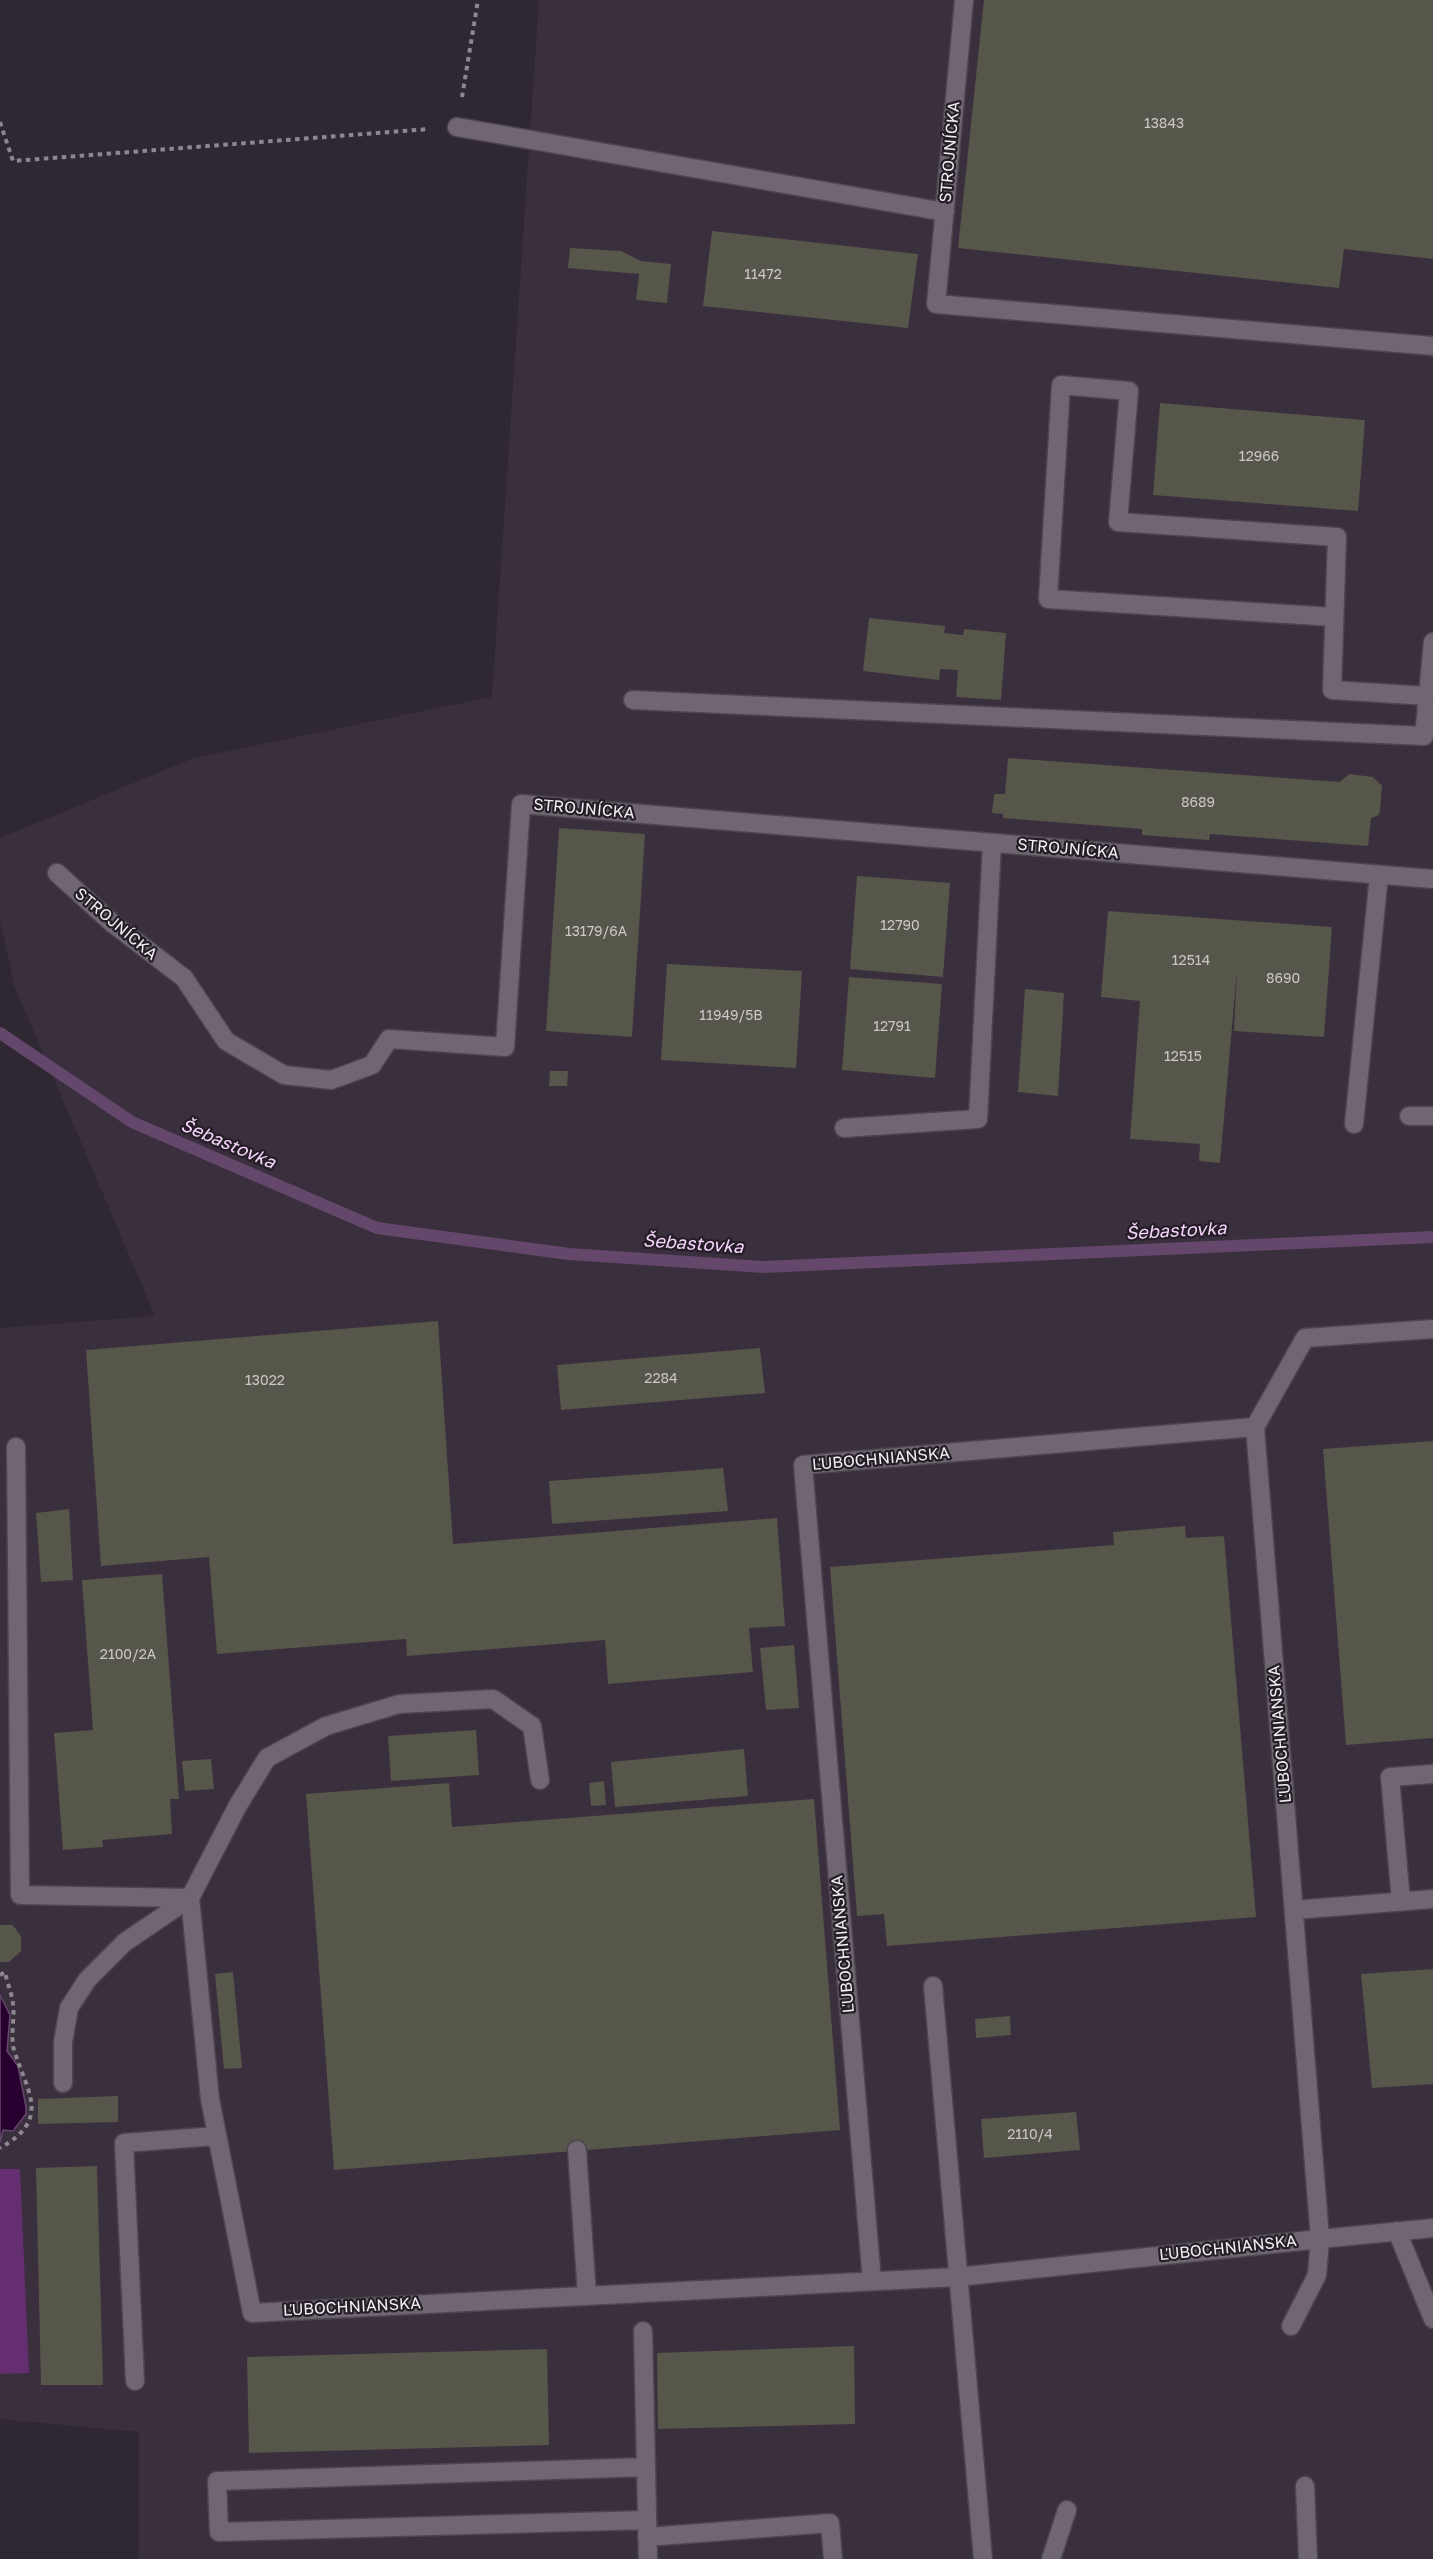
<!DOCTYPE html>
<html>
<head>
<meta charset="utf-8">
<style>
	body { margin:0 }
	canvas { display:block; background:#2f2731 }
</style>
</head>
<body>
<canvas width="1433" height="2559"></canvas>
<script>
const g = document.querySelector('canvas').getContext('2d');
g.lineJoin = 'round';
function fill(path, color) {
  g.fillStyle = color;
  g.fill(path, 'evenodd');
}
function strokePath(path, color, width, dash) {
  g.strokeStyle = color;
  g.lineWidth = width;
  g.lineCap = dash ? 'butt' : 'round';
  g.setLineDash(dash || []);
  g.stroke(path);
}
function drawText(font, color, halo, rows, align = 'center') {
  g.font = font + ' "Golos Text",sans-serif';
  g.lineWidth = 4.5;
  g.setLineDash([]);
  g.textBaseline = 'middle';
  g.strokeStyle = halo;
  g.fillStyle = color;
  for (const [text, x, y, turn = 0] of rows) {
    g.save();
    g.translate(x, y);
    g.rotate((+turn || 0) * Math.PI / 180);
    g.textAlign = isNaN(turn) ? turn : align;
    if (halo) g.strokeText(text, 0, 0);
    g.fillText(text, 0, 0);
    g.restore();
  }
}
fill(new Path2D(`
	M539,0H1433V2559H139V2432L0,2419V1328L155,1316L14,985L0,919V838L194,758L492,697Z`), '#3a2f3d');
fill(new Path2D(`
	M0,2169H20L29,2373L0,2374Z`), '#652e71');
const water = new Path2D(`
	M0,1995L10,2015L7,2051L18,2066L26,2107V2114L13,2131L3,2130L0,2142Z`);
fill(water, '#270030');
strokePath(water, '#64476a', 1.5);
strokePath(new Path2D(`
	M0,1033L132,1122L377,1228L569,1254L763,1267L1433,1237`), '#64476a', 12);
fill(new Path2D(`
	M984,0H1433V259L1344,249L1339,288L958,248Z
	M712,231L918,254L908,328L703,306Z
	M570,248L621,251L641,261L671,264L667,303L636,300L639,274L568,268Z
	M1160,403L1365,420L1358,511L1153,495Z
	M869,618L945,626L944,633L963,635L964,629L1006,633L1001,700L956,697L958,670L940,669L939,680L863,671Z
	M1008,758L1340,782L1349,774L1373,777L1382,786L1380,810L1379,815L1371,818L1368,846L1210,834L1209,840L1142,835V829L1003,818V814L992,813L994,794H1005Z
	M559,828L645,834L632,1037L546,1031Z
	M857,876L950,883L943,977L850,969Z
	M1108,911L1332,927L1324,1037L1234,1031L1237,970L1220,1163L1199,1161L1200,1144L1130,1139L1140,1001L1101,997Z
	M667,964L802,971L796,1068L661,1060Z
	M849,977L942,984L935,1078L842,1070Z
	M1025,989L1064,993L1058,1096L1018,1092Z
	M550,1071H568L567,1086H549Z
	M438,1321L453,1544L777,1518L785,1626L749,1628L753,1672L608,1684L605,1640L407,1656L406,1639L217,1654L209,1557L101,1566L86,1350Z
	M760,1348L765,1393L561,1410L557,1365Z
	M1433,1441V1738L1346,1745L1323,1449Z
	M723,1468L728,1511L552,1524L549,1481Z
	M69,1509L73,1580L41,1582L36,1513Z
	M1185,1526L1186,1538L1224,1536L1256,1917L887,1946L884,1914L857,1916L830,1567L1114,1545L1113,1532Z
	M162,1574L179,1799H170L172,1834L102,1840L103,1847L63,1850L54,1733L93,1730L82,1580Z
	M794,1645L799,1708L766,1710L760,1648Z
	M476,1730L479,1775L391,1781L388,1736Z
	M744,1749L748,1796L615,1807L611,1762Z
	M211,1759L214,1789L185,1791L182,1761Z
	M604,1781L606,1805L591,1806L589,1783Z
	M449,1783L452,1827L814,1799L840,2130L334,2170L306,1794Z
	M0,1925H13L21,1937V1951L9,1962H0Z
	M1433,1969V2084L1372,2088L1361,1974Z
	M233,1972L242,2068L224,2069L215,1974Z
	M1010,2016L1011,2035L976,2038L975,2019Z
	M118,2096V2122L38,2124V2099Z
	M1076,2112L1080,2150L984,2158L981,2119Z
	M97,2166L103,2385H41L36,2168Z
	M854,2346L855,2424L658,2429L657,2353Z
	M547,2349L549,2445L249,2453L247,2357Z`), '#56564a');
const service = new Path2D(`
	M964,0L936,304L1433,346
	M457,127L945,212
	M1334,617L1048,599L1061,385L1129,391L1118,522L1337,537L1332,690L1428,696
	M633,700L1424,736L1433,642
	M57,873L111,922L184,978L226,1041L284,1075L331,1080L372,1065L389,1039L505,1047L521,804L1433,879
	M1409,1116H1433
	M1354,1124L1379,875
	M844,1128L978,1119L992,843
	M1255,1427L1305,1338L1433,1329
	M16,1447L20,1895L190,1898L210,2099L252,2313L957,2277L1320,2239L1255,1427
	M1401,1901L1390,1777L1433,1774
	M1294,1910L1433,1899
	M933,1986L983,2559
	M63,2083V2042L69,2008L87,1980L125,1942L190,1898L237,1807L267,1758L326,1726L399,1704L493,1699L532,1726L540,1780
	M577,2150L587,2295
	M1397,2231L1433,2319
	M872,2281L803,1465L1255,1427
	M1291,2326L1317,2275L1320,2239L1433,2228
	M643,2331L648,2559
	M135,2381L124,2143L217,2136
	M646,2467L217,2481L219,2532L647,2520
	M1305,2486L1308,2559
	M647,2537L830,2523L833,2559
	M1051,2559L1067,2510`);
strokePath(service, '#4c454d', 21);
strokePath(new Path2D(`
	M462,97L478,0
	M0,122L13,161L429,129
	M0,1975L5,1972C7,1983 12,1993 13,2004C15,2018 10,2037 14,2050C27,2092 52,2119 0,2148`), '#8e878f', 4, [4.5, 4.5]);
strokePath(service, '#6f6671', 18);
drawText('14px', '#cbc7c9', null, [
	["13843",1164,124],
	["11472",763,275],
	["12966",1259,457],
	["8689",1198,803],
	["12790",900,926],
	["13179/6A",596,932],
	["12514",1191,961],
	["8690",1283,979],
	["11949/5B",731,1016],
	["12791",892,1027],
	["12515",1183,1057],
	["2284",661,1379],
	["13022",265,1381],
	["2100/2A",128,1655],
	["2110/4",1030,2135]
]);
drawText('16px', '#f2edf3', '#251e27', [
	["STROJNÍCKA",950,152,-85],
	["STROJNÍCKA",584,809,5],
	["STROJNÍCKA",1068,849,5],
	["STROJNÍCKA",116,924,40],
	["ĽUBOCHNIANSKA",881,1459,-5],
	["ĽUBOCHNIANSKA",1280,1734,-95],
	["ĽUBOCHNIANSKA",843,1944,-95],
	["ĽUBOCHNIANSKA",1228,2248,-6],
	["ĽUBOCHNIANSKA",352,2307,-3]
]);
drawText('italic 18px', '#f4d4fb', '#251e27', [
	["Šebastovka",228,1144,23],
	["Šebastovka",1176,1231,-3],
	["Šebastovka",693,1244,4]
]);
</script>
</body>
</html>
